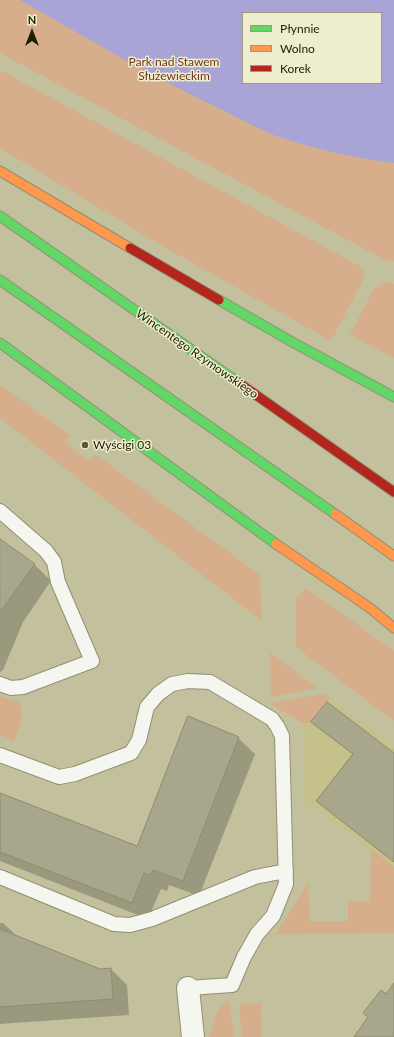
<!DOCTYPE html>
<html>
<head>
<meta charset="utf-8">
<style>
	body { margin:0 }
	#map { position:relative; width:394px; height:1037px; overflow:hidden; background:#c2c09d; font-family:Lato,sans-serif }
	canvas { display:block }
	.legend { position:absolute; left:242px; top:12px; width:140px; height:72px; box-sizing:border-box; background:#eeedce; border:1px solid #9b9a7d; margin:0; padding:5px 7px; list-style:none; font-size:12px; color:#1f1e04 }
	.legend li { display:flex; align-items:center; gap:8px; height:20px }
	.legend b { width:20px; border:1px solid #9b9a7d }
	.north { position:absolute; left:12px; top:12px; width:40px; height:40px; -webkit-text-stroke:3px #eeedce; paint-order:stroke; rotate:0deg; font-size:11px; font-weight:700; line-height:16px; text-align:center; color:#1f1e04 }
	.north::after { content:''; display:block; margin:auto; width:14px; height:18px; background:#1f1e04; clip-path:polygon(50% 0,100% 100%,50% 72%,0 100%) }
</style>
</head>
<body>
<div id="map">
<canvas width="394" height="1037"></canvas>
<ul class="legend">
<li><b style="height:5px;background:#63d668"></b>Płynnie</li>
<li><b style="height:5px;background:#ff974d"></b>Wolno</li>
<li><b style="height:5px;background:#b3261e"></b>Korek</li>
</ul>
<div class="north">N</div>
</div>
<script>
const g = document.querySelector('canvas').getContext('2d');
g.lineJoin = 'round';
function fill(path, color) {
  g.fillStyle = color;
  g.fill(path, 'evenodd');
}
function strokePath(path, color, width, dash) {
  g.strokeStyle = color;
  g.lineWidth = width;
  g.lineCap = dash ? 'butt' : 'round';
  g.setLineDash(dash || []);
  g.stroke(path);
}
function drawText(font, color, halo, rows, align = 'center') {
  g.font = font + ' Lato,sans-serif';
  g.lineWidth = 3;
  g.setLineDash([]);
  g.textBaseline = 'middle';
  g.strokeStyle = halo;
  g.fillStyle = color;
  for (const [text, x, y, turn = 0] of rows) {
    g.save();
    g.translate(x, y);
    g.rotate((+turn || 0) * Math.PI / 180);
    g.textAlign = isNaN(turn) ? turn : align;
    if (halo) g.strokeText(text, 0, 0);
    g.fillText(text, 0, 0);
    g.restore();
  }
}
fill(new Path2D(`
	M329,698L394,746V867L314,806L305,807L302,723L311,722Z`), '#c4c28a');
fill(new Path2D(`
	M0,0H394V261L385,260L0,53ZM243,13H381V83H243Z
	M0,70L363,268L364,276L362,282L331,341L159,244L0,148Z
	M387,282L394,284V358L350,335L373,290L383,283Z
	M0,385L71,436L65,443L90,461L96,455L260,575L262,621L0,418Z
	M306,588L394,651V721L296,647V599Z
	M270,652L317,688L271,697Z
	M324,694L329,698L311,722L302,723L269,703Z
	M0,696L20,703L22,719L14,741L0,735Z
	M371,849L394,867V933L275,934C288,918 297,900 308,882L310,921H348V901L370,902Z
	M229,1000L234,1037H209C213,1026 217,1005 229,1000Z
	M261,1003L262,1037H242L239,1007L241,1004Z`), '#d7ae8b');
fill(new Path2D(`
	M20,0H394V163C356,158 318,150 282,138C261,131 241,119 222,110C153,77 86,38 20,0ZM243,13H381V83H243Z`), '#a9a4d6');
fill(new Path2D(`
	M0,540L35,565L51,581L23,622L3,670L0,672Z
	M318,727L394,755V862L317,801L354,755Z
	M238,738L255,754L199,896L169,885L167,891L161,889L148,919L0,861V794L137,848Z
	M0,923H3L18,937L100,970L111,969L127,985L129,1015L0,1024Z`), '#0003');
const building = new Path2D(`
	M0,539L35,564L0,612Z
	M327,702L394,753V862L316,801L353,754L311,722Z
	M188,716L239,737L183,881L153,870L150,875L144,873L132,903L0,852V793L137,846Z
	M0,929L100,969L111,968L113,999L0,1007Z
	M394,983V1037H354L368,1017L363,1013L381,990L386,994Z`);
fill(building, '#a8a78b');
strokePath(building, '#8d8b6f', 1);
const lane = new Path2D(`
	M0,511L46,551L54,562L58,582L92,661L23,687L11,688L0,684
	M0,755L59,777L75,774L131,753L139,740L147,707L158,694L172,684L188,681L210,682L272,719L277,726L282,736L286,884L273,916L257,934L244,957L232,985L188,988
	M0,877L114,924L130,925L152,919L255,877L286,871`);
const street = new Path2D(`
	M188,988L193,1037`);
const fast = new Path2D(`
	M0,216L239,383
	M0,280L335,514
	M219,300L294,343L394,397
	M0,343L276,544`);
const slow = new Path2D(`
	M0,171L130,248
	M335,514L394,556
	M276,544L370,608L394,628`);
const jam = new Path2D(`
	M130,248L219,300
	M239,383L394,492`);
strokePath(lane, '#908f74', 16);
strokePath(street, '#908f74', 24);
strokePath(fast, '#908f74', 11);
strokePath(slow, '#908f74', 11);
strokePath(jam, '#908f74', 11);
strokePath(lane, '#f6f6f0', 14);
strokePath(street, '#f6f6f0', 22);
strokePath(fast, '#63d668', 9);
strokePath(slow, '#ff974d', 9);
strokePath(jam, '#b3261e', 9);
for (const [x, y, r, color] of [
	[85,445,4,"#58573a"]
]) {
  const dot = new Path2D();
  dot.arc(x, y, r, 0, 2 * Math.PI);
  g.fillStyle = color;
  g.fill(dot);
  strokePath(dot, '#eeedce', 1.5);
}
drawText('12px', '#703618', '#eeedce', [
	["Park nad Stawem",174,62],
	["Służewieckim",174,76]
]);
drawText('12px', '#1f1e04', '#eeedce', [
	["Wincentego Rzymowskiego",197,354,35]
]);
drawText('12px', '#1f1e04', '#eeedce', [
	["Wyścigi 03",93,445]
], 'left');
</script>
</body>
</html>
